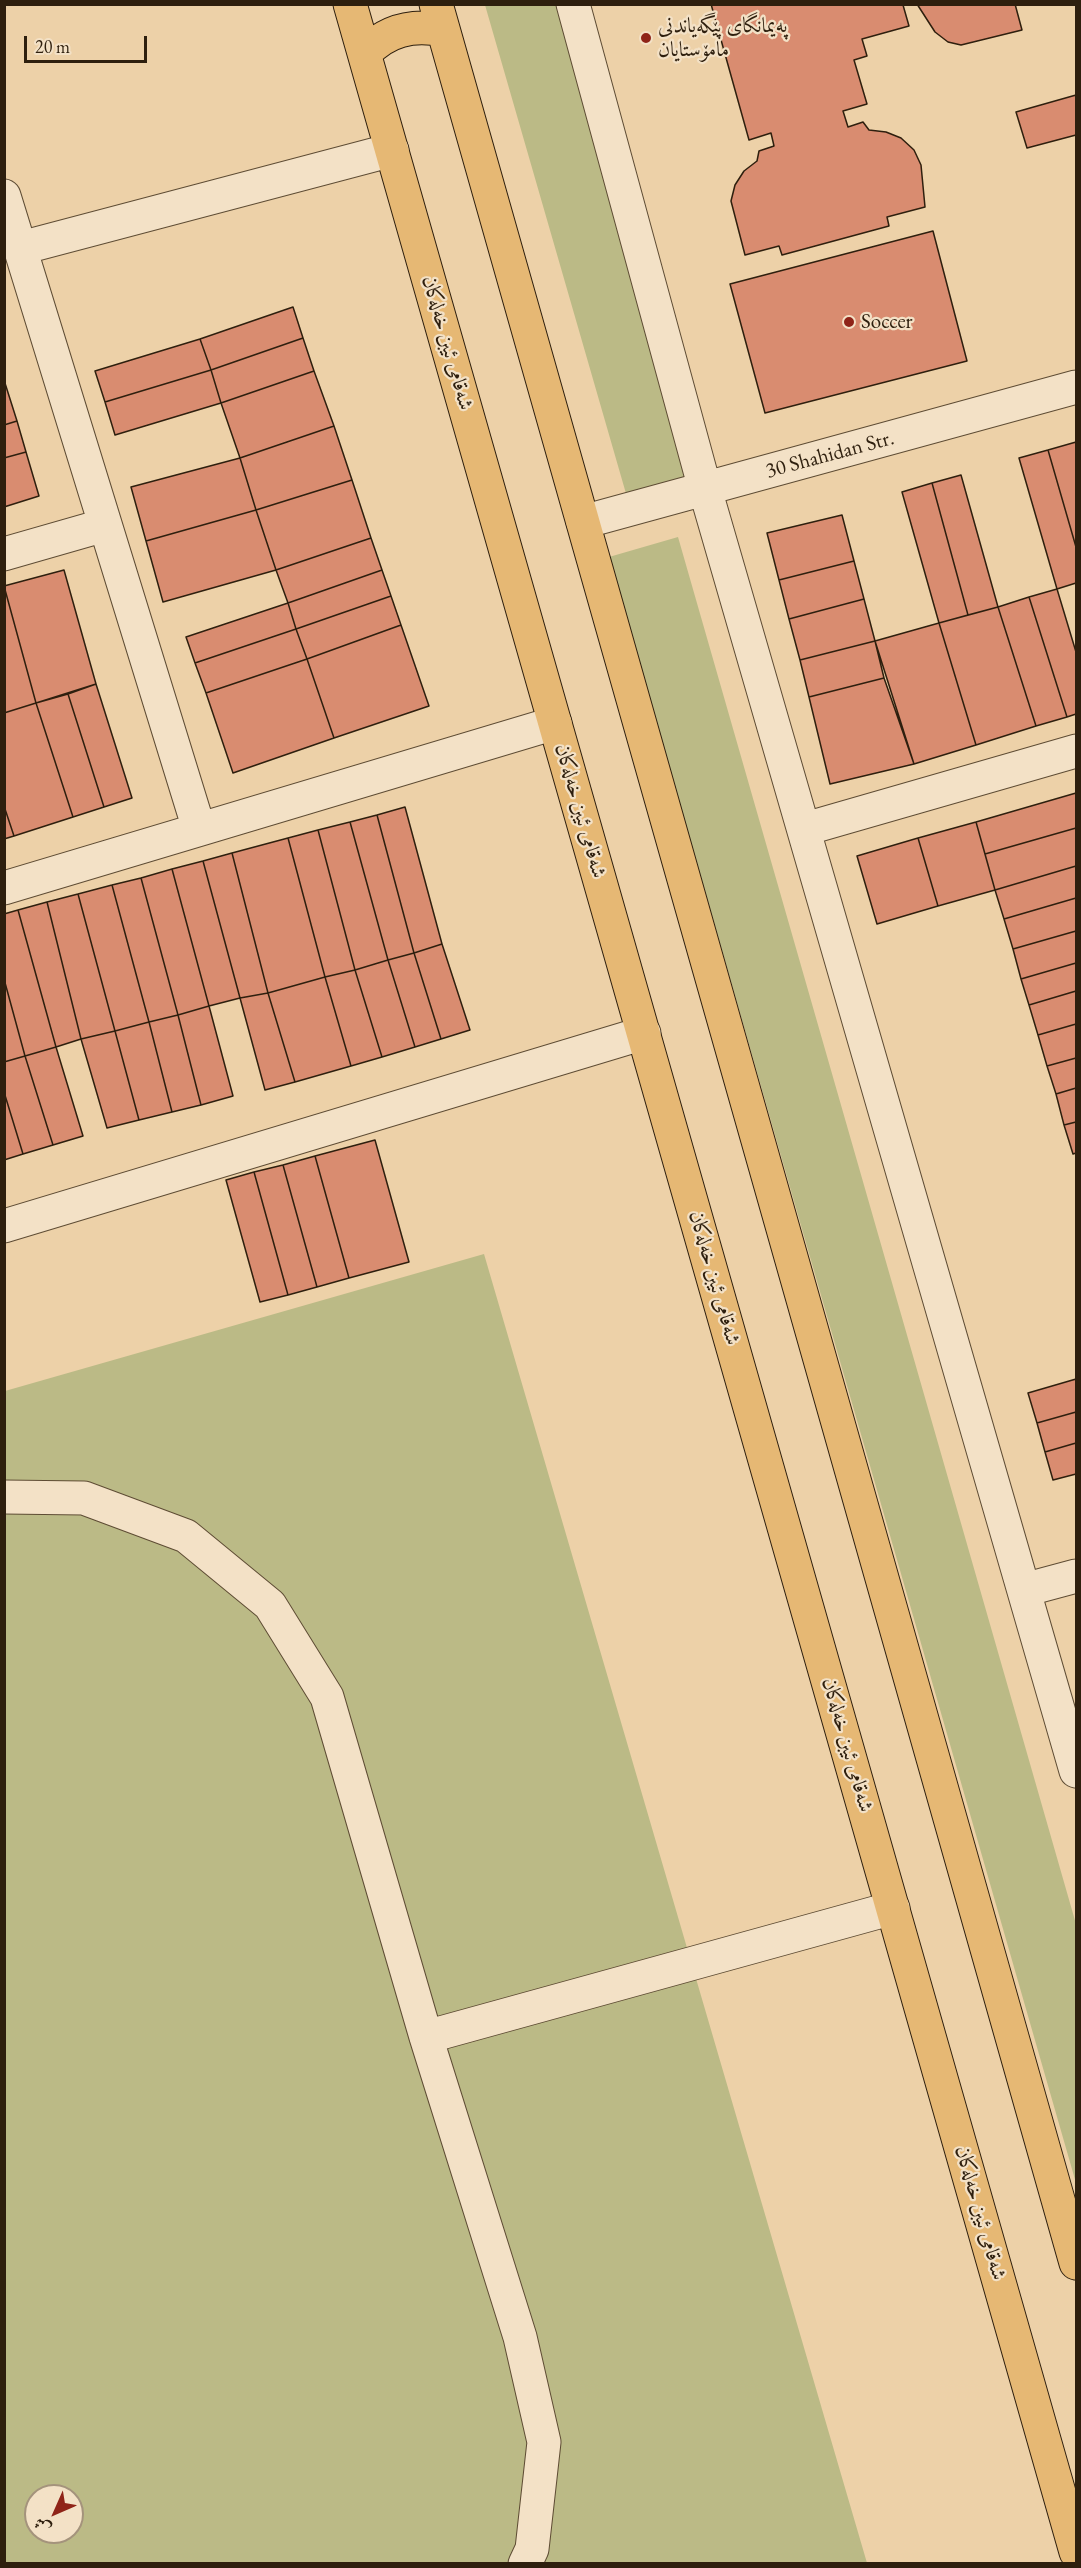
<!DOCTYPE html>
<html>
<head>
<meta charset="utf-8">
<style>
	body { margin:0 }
	#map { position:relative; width:1081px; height:2568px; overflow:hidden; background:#edd1a8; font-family:"EB Garamond",Amiri,serif }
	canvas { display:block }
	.frame { position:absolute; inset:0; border:6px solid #2e1f0e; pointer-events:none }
	.north { position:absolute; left:24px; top:2484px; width:60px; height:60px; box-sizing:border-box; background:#f3e1c6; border:2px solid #a4937c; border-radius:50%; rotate:225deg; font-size:16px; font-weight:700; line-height:24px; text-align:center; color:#2e1f0e }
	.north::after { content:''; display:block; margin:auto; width:21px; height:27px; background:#8f2418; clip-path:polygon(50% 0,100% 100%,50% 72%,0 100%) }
	.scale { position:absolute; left:24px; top:36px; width:123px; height:27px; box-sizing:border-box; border:3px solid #2e1f0e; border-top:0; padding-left:8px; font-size:18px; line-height:21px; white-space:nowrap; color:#2e1f0e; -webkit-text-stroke:4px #f3e1c6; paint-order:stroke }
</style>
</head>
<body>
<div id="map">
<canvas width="1081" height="2568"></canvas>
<div class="frame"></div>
<div class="north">ش</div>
<div class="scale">20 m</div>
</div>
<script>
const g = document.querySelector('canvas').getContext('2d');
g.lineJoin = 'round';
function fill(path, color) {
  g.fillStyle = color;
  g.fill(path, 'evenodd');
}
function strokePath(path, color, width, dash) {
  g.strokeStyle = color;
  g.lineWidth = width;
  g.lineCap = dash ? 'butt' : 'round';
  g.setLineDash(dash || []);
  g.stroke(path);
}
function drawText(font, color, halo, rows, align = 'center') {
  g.font = font + ' "EB Garamond",Amiri,serif';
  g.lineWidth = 4.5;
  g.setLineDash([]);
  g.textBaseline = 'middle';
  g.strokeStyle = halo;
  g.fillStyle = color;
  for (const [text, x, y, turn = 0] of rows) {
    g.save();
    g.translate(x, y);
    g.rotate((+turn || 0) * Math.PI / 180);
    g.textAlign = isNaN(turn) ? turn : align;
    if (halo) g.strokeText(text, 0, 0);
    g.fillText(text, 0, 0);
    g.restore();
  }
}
fill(new Path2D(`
	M485,5H559L695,481L627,497Z
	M678,537L1076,1924V2183L609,557Z
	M484,1254L867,2563L5,2564V1391ZM36,2496H72V2532H36Z`), '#bbba86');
const building = new Path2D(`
	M711,4H906L903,5L909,26L862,39L867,56L854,60L867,104L843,111L848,127L863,122L869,130L886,132L901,138L914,150L921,165L925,207L887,217L889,226L782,255L779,246L745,255L731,201L735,185L744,171L757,161L759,151L774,146L771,133L749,140Z
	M917,4H1015L1022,30L961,45L948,42L935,32Z
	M1076,95V135L1027,148L1016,112Z
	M933,231L967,361L765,413L730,284Z
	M293,307L303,338L211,370L200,339Z
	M303,338L314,371L221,403L211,370Z
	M200,339L211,370L105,402L95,371Z
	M211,370L221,403L115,435L105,402Z
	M314,371L334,426L240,458L221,403Z
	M4,380L17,421L4,425Z
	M17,421L26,452L4,458V425Z
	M334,426L352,480L256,510L240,458Z
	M1076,442V547L1048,450Z
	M1048,450L1076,547V583L1057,589L1019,458Z
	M26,452L39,496L4,507V458Z
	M240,458L256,510L146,541L131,487Z
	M961,475L998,607L968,615L932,483Z
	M352,480L371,538L276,570L256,510Z
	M932,483L968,615L939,623L902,492Z
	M256,510L276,570L163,602L146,541Z
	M842,515L854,561L779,580L767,533Z
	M371,538L382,570L288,603L276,570Z
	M854,561L864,599L789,619L779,580Z
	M64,570L96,684L36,703L4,586Z
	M382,570L391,596L296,629L288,603Z
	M4,586L36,703L4,713Z
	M1057,589L1076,652V714L1067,717L1029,597Z
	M391,596L401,625L307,659L296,629Z
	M1029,597L1067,717L1036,726L998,607Z
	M864,599L875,641L800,660L789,619Z
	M288,603L296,629L195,663L186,637Z
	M998,607L1036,726L976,745L939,623Z
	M939,623L976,745L914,764L875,641Z
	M401,625L429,706L334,738L307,659Z
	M296,629L307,659L206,693L195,663Z
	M875,641L884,678L809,697L800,660Z
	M307,659L334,738L233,773L206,693Z
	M884,678L914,764L830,784L809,697Z
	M96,684L132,798L104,807L68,694Z
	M68,694L104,807L73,817L36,703Z
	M36,703L73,817L14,836L4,806V713Z
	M1076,793V828L985,854L976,822Z
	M4,806L14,836L4,839Z
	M405,807L442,944L414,953L377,815Z
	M377,815L414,953L388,960L350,822Z
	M350,822L388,960L355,970L318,830Z
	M976,822L995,890L938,906L918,838Z
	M1076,828V866L995,890L985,854Z
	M318,830L355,970L325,977L288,838Z
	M288,838L325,977L268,993L232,853Z
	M918,838L938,906L877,924L857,856Z
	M232,853L268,993L240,998L203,861Z
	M203,861L240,998L209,1006L172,869Z
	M1076,866V898L1004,919L995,890Z
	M172,869L209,1006L178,1015L141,878Z
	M141,878L178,1015L149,1022L112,885Z
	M112,885L149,1022L115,1031L78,894Z
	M78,894L115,1031L81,1039L47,902Z
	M1076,898V931L1013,949L1004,919Z
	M47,902L81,1039L56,1047L18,910Z
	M18,910L56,1047L25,1056L4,979V914Z
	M1076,931V963L1021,979L1013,949Z
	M442,944L470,1030L441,1039L414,953Z
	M414,953L441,1039L415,1047L388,960Z
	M388,960L415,1047L382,1057L355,970Z
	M1076,963V991L1029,1005L1021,979Z
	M355,970L382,1057L351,1066L325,977Z
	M325,977L351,1066L295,1082L268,993Z
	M4,979L25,1056L4,1062Z
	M1076,991V1024L1038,1035L1029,1005Z
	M268,993L295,1082L265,1090L240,998Z
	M209,1006L233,1096L201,1105L178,1015Z
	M178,1015L201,1105L172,1112L149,1022Z
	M149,1022L172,1112L139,1120L115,1031Z
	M1076,1024V1058L1047,1066L1038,1035Z
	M115,1031L139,1120L107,1128L81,1039Z
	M56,1047L83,1136L53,1145L25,1056Z
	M25,1056L53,1145L23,1154L4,1092V1062Z
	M1076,1058V1088L1056,1094L1047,1066Z
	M1076,1088V1122L1064,1125L1056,1094Z
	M4,1092L23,1154L4,1160Z
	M1076,1122V1153L1073,1154L1064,1125Z
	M375,1140L409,1262L349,1278L315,1156Z
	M315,1156L349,1278L317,1287L283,1165Z
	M283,1165L317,1287L288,1295L254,1172Z
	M254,1172L288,1295L260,1302L226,1180Z
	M1076,1379V1412L1037,1423L1028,1393Z
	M1076,1412V1443L1045,1452L1037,1423Z
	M1076,1443V1474L1053,1480L1045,1452Z`);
fill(building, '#d98c70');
strokePath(building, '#2e1f0e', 1.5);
const minor = new Path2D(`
	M573,4L705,489L1076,1771
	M4,196L199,829
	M21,248L392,150
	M583,522L1076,387
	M4,554L105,525
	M805,829L1076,751
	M4,888L555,723
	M4,1226L644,1033
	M4,1497L84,1498L186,1536L270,1605L327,1697L426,2037L520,2337L544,2442L532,2549L525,2564
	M1024,1590L1076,1576
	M426,2037L893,1908`);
const major = new Path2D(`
	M350,4L1076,2552
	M436,4L1076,2263
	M365,53C387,30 412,24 443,30`);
strokePath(minor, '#5e4c34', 35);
strokePath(major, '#2e1f0e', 35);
strokePath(minor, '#f3e1c6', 33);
strokePath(major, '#e6b874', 33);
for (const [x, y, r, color] of [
	[646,38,6,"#8f2418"],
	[849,322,6,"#8f2418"]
]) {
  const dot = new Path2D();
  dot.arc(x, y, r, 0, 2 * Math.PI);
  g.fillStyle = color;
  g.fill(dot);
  strokePath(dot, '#f3e1c6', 2);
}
drawText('21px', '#2e1f0e', '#f3e1c6', [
	["پەیمانگای پێگەیاندنی",658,26],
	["مامۆستایان",658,50],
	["Soccer",861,322]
], 'left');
drawText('21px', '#2e1f0e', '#f3e1c6', [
	["شەقامی ئیبن خەلەکان",447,343,74],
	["30 Shahidan Str.",830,455,-15],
	["شەقامی ئیبن خەلەکان",580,811,74],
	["شەقامی ئیبن خەلەکان",714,1278,74],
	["شەقامی ئیبن خەلەکان",847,1745,74],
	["شەقامی ئیبن خەلەکان",980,2213,74]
]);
</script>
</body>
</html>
